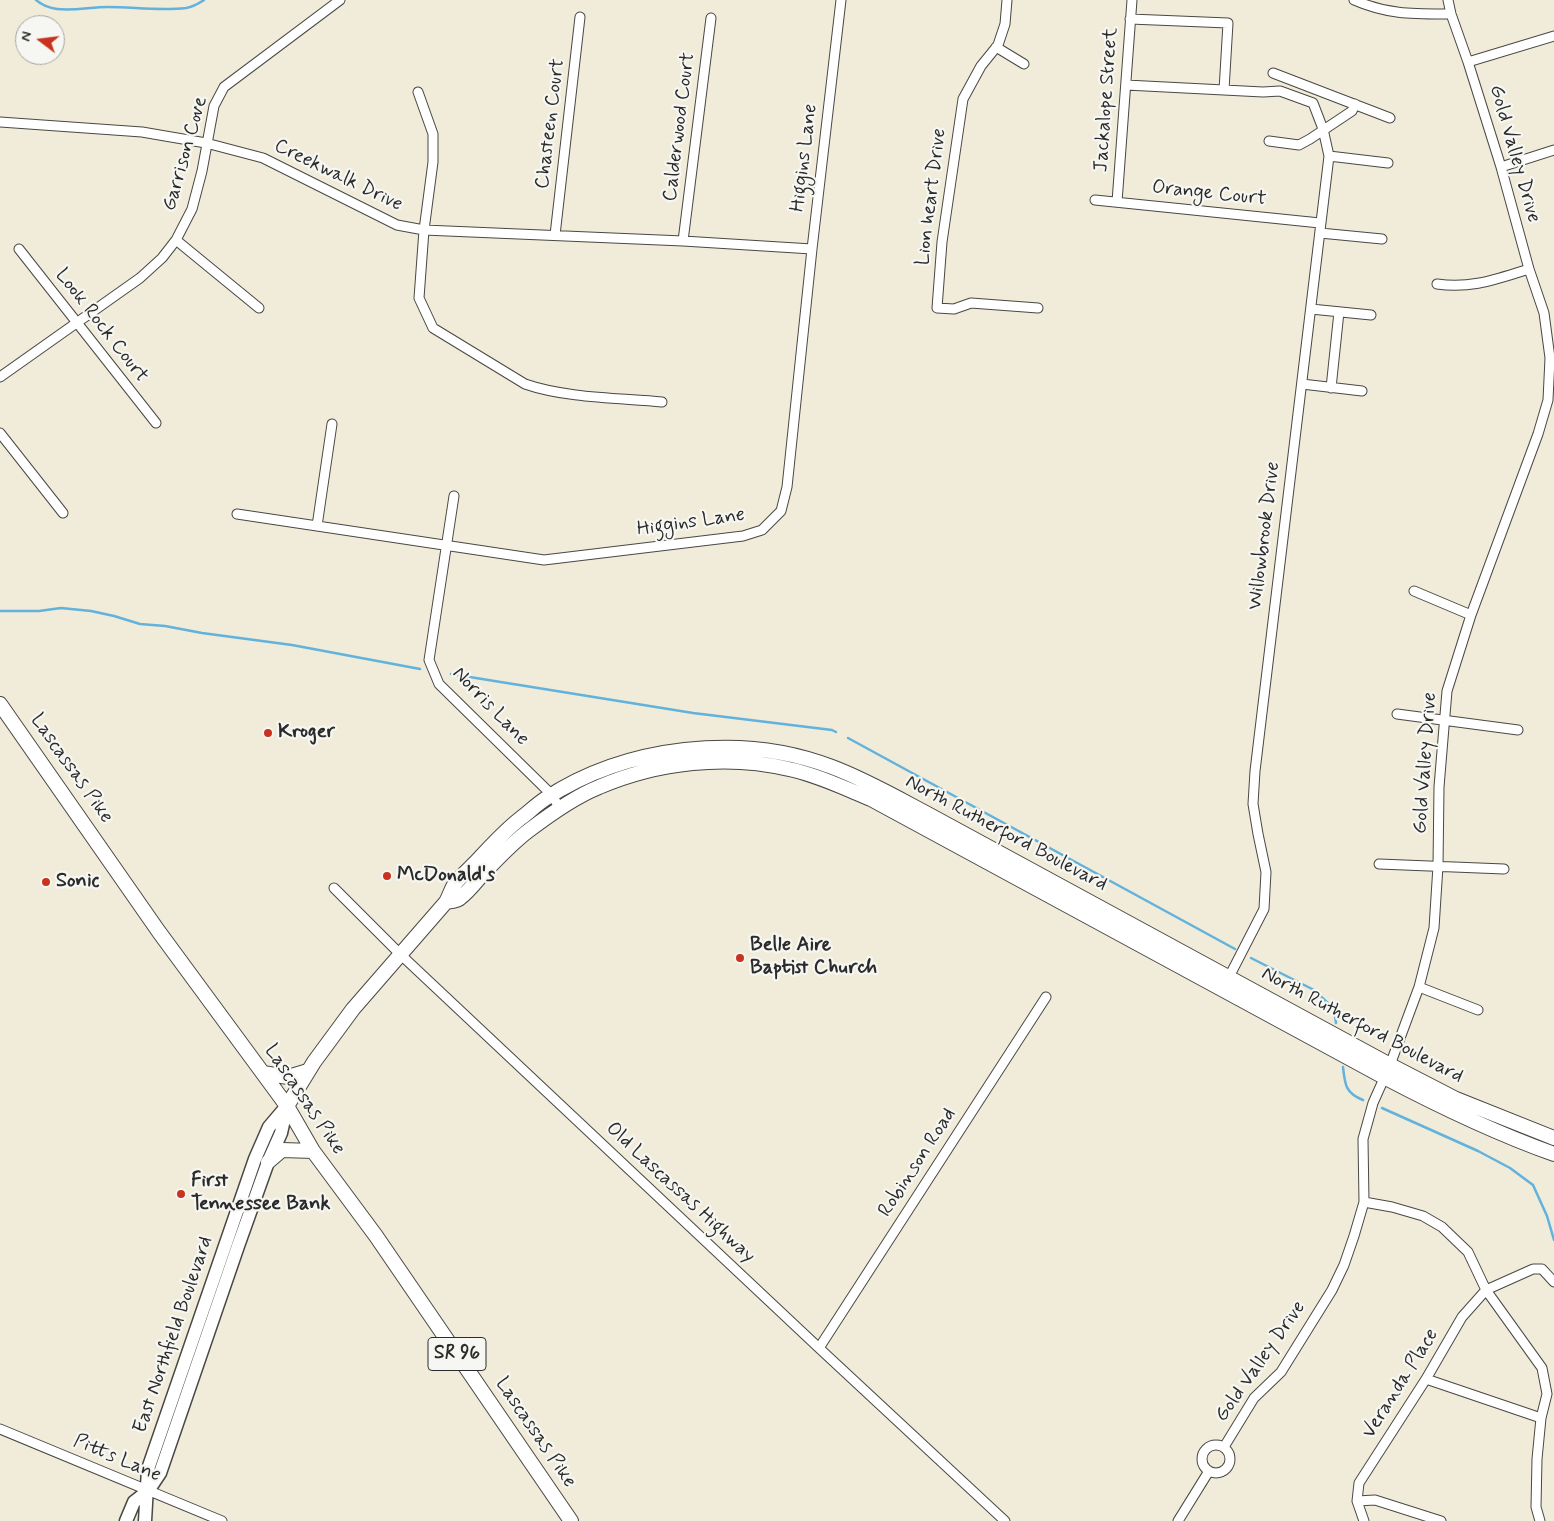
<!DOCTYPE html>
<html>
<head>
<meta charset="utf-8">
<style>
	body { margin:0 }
	#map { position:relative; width:1554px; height:1521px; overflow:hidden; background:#f1ebd9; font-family:Mynerve,sans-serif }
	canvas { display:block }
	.north { position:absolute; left:15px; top:15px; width:50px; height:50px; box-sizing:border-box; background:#f6f6f2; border:1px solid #a5a5a2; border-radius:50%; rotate:285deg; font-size:14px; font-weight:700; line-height:20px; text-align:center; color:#2b2b2b }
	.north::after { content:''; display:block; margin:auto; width:18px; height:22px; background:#c8321e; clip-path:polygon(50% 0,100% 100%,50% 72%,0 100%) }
</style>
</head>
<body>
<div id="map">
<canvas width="1554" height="1521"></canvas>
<div class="north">N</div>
</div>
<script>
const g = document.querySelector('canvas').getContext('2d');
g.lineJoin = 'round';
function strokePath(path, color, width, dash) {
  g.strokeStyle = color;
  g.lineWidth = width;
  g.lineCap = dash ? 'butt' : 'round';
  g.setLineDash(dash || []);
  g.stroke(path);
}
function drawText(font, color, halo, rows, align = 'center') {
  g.font = font + ' Mynerve,sans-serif';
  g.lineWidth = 4.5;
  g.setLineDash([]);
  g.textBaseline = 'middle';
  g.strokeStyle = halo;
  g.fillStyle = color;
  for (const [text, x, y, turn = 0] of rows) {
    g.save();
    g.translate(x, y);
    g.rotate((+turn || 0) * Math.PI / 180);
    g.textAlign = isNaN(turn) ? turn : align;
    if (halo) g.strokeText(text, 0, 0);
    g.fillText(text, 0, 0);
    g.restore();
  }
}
strokePath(new Path2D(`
	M36,0C42,5 49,8 57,9C74,11 91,7 108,7C133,7 160,11 186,8C193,7 198,4 204,0
	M0,611H39L61,608L91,611L114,616L140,624L165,626L202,633L292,645L420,669
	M451,674L693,713L832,730L836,732
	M848,738L1235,949
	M1251,958L1314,990L1334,1009L1336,1023
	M1343,1067C1345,1084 1345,1093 1363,1100
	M1382,1108L1478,1151L1510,1168L1533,1185L1547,1216L1554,1240`), '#61b2dc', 2.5);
const street = new Path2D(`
	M1007,0L1005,24L998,45L981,66L963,99L942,242L937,308L954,309L971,303L1038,308
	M1354,0C1388,15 1414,14 1451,14
	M1130,19L1228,23L1224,90
	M996,47L1024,64
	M1468,62L1554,36
	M1273,73L1390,118
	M1126,85L1263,92L1280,91L1313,103L1323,129L1329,156L1255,771L1253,804L1258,834L1266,872L1264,909L1229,977
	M418,92L433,134V162L424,230L419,298L433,328L525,384C565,398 619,398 662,402
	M0,122L142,132L206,143L263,158L397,225L424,230L683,241L812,249
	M1269,141L1299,145L1310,139L1352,111L1355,104
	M1329,156L1388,163
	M1501,167L1554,150
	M1095,200L1320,223
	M1117,202L1132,0
	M1320,233L1382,239
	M555,235L580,17
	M176,240L259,308
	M683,241L711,18
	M19,249L156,423
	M1437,284C1472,289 1496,279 1529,269
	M1311,309L1371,315
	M0,377L140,278L162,258L176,240L192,209L202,171L214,106L224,87L340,0
	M1302,384L1362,391
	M1331,388L1339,312
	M0,433L63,513
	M454,496L429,660L439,684L552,795L560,809
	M237,514L544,560L743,536L762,530L781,511L787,487L812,249L841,0
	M317,526L332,424
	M1414,591L1471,615
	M1397,714L1518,730
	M1379,864L1504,869
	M334,888L400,954L819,1348L1005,1521
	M1419,987L1478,1010
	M1364,1202L1392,1207L1423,1216L1442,1227L1468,1252L1486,1290L1542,1368L1547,1394L1541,1418L1537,1459L1536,1507L1540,1521
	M819,1348L1046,997
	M1426,1379L1541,1418
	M0,1429L222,1521
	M1202 1459a14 14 0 1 1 28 0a14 14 0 1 1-28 0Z
	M1224,1447L1254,1398L1281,1372L1332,1290L1344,1265L1354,1236L1364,1202L1363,1139L1373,1103L1390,1065L1419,987L1434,928L1438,866L1439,787L1447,691L1471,615L1538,434L1548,400L1550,358L1544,313L1529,269L1501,167L1468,62L1451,14L1448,0
	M1357,1501L1359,1483L1426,1379L1462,1317L1486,1290L1533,1269H1542L1554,1282
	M1178,1521L1209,1471
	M1364,1521L1357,1501L1375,1500L1441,1521`);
const secondary = new Path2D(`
	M126,1521L134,1502L148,1491L160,1473L238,1246L268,1162L281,1133L287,1106
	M145,1521L148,1469L255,1159L269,1127L286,1107`);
const primary = new Path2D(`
	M0,704L159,932L287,1106L313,1151L376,1236L571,1521
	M446,902C451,901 457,901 460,898C468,892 475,883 481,876C496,860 511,844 528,831C549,815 574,797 599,787C657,762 727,754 789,769C817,775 844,788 871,799L1384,1077C1439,1106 1495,1133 1554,1154
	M263,1073L288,1077L308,1071
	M287,1106L314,1062L353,1009L446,902C449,897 451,890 454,885C460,877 468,870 475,863C490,847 504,831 521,818C529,812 536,805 545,799C625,746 742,732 832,767C864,779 894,796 924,812L1390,1065L1456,1099L1554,1138
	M268,1162L282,1150L313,1151`);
strokePath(street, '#494845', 11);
strokePath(secondary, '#494845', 15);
strokePath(primary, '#494845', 16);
strokePath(street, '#fff', 9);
strokePath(secondary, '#fff', 12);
strokePath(primary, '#fff', 14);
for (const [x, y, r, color] of [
	[268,733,5,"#c8321e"],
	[387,876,5,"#c8321e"],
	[46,882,5,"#c8321e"],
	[740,958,5,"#c8321e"],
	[181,1194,5,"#c8321e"]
]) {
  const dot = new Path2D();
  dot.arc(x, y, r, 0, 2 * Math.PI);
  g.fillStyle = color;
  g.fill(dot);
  strokePath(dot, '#f6f6f2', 2);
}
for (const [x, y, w] of [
	[457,1354,58]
]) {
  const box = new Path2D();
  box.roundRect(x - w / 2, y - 16.5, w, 33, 4);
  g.fillStyle = '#f6f6f2';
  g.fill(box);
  strokePath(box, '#2b2b2b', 1);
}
drawText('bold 19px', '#2b2b2b', null, [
	["SR 96",457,1354]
]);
drawText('20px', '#2b2b2b', '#f6f6f2', [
	["Jackalope Street",1107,100,-86],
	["Chasteen Court",551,124,-83],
	["Calderwood Court",680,127,-83],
	["Garrison Cove",186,154,-74],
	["Gold Valley Drive",1514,154,74],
	["Higgins Lane",805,158,-83],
	["Creekwalk Drive",338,176,26],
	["Orange Court",1209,194,6],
	["Lion heart Drive",932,197,-83],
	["Look Rock Court",101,326,52],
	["Higgins Lane",691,523,-8],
	["Willowbrook Drive",1265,536,-83],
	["Norris Lane",490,707,46],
	["Gold Valley Drive",1426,763,-86],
	["Lascassas Pike",71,769,55],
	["North Rutherford Boulevard",1006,834,28],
	["North Rutherford Boulevard",1362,1026,28],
	["Lascassas Pike",304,1100,56],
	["Robinson Road",918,1163,-57],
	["Old Lascassas Highway",680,1193,43],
	["East Northfield Boulevard",174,1335,-71],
	["Gold Valley Drive",1261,1362,-55],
	["Veranda Place",1401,1384,-58],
	["Lascassas Pike",535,1433,56],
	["Pitts Lane",117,1459,23]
]);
drawText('bold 20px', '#2b2b2b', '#f6f6f2', [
	["Kroger",278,733],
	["McDonald's",397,876],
	["Sonic",56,882],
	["Belle Aire",750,946],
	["Baptist Church",750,969],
	["First",191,1182],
	["Tennessee Bank",191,1205]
], 'left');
</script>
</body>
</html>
